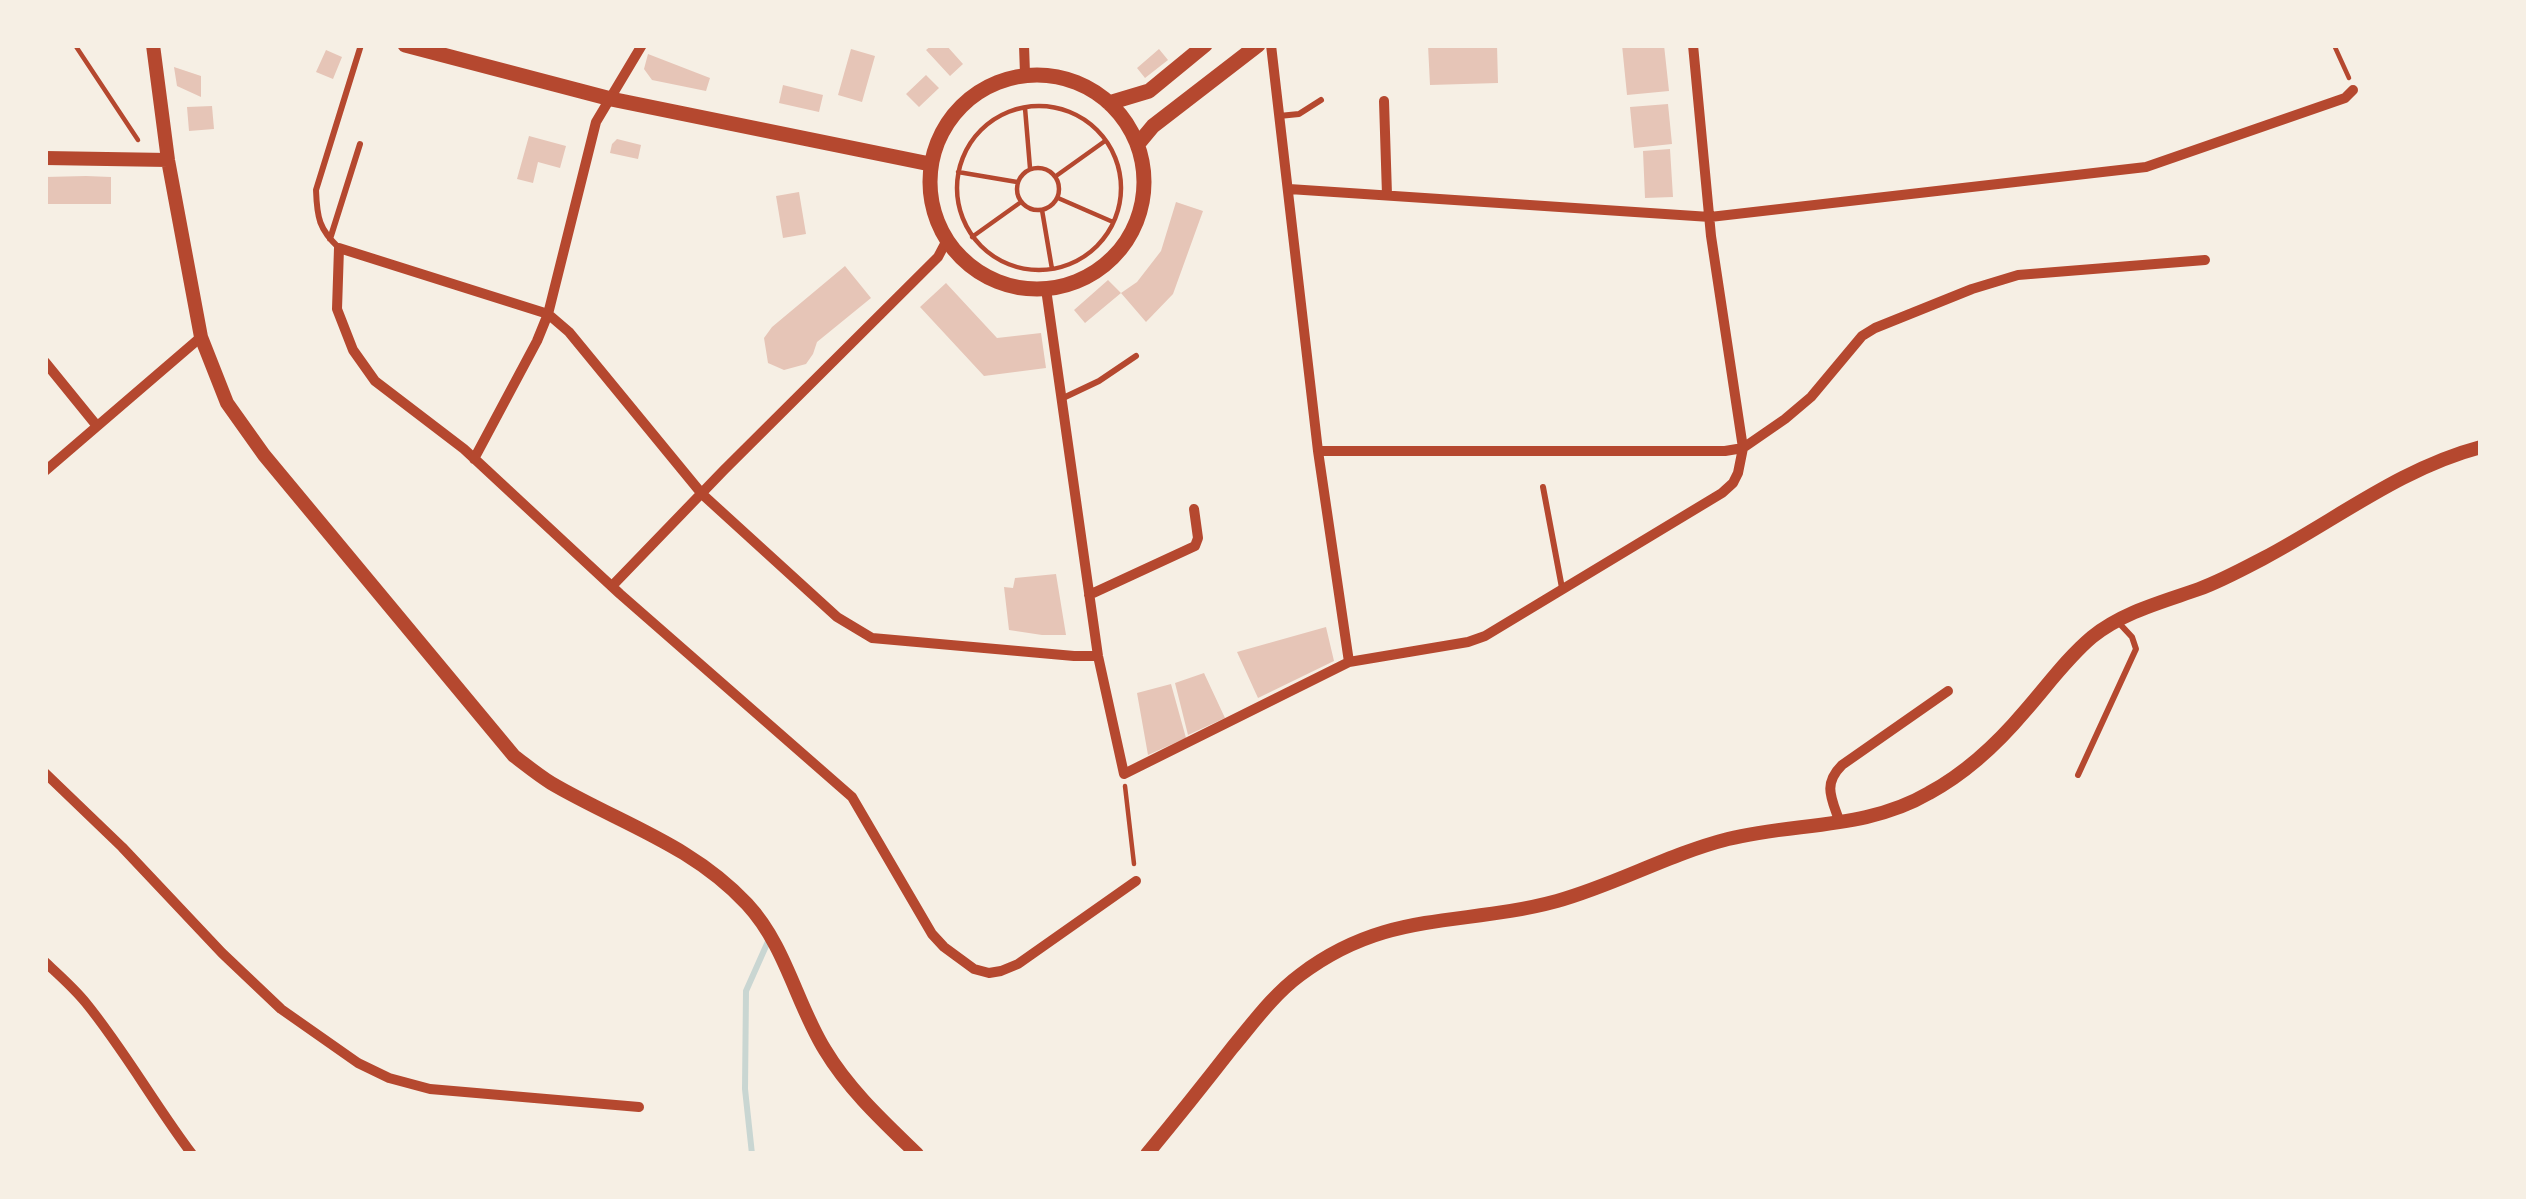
<!DOCTYPE html>
<html>
<head>
<meta charset="utf-8">
<style>
	body { margin:0 }
	#map { position:relative; width:2526px; height:1199px; overflow:hidden; background:#f6efe4; font-family:"Titillium Web",sans-serif }
	canvas { display:block }
	.frame { position:absolute; inset:0; border:48px solid #f6efe4; pointer-events:none }
</style>
</head>
<body>
<div id="map">
<canvas width="2526" height="1199"></canvas>
<div class="frame"></div>
</div>
<script>
const g = document.querySelector('canvas').getContext('2d');
g.lineJoin = 'round';
function strokePath(path, color, width, dash) {
  g.strokeStyle = color;
  g.lineWidth = width;
  g.lineCap = dash ? 'butt' : 'round';
  g.setLineDash(dash || []);
  g.stroke(path);
}
function fill(path, color) {
  g.fillStyle = color;
  g.fill(path, 'evenodd');
}
strokePath(new Path2D(`
	M752,1154L745,1089L746,991L770,937`), '#c9d6d2', 6);
fill(new Path2D(`
	M932,45H946L963,64L950,76L926,50Z
	M1428,45H1497L1498,83L1430,85Z
	M1622,45H1664L1669,91L1627,95Z
	M851,49L875,56L862,102L838,95Z
	M1159,49L1168,60L1145,78L1137,68Z
	M326,50L342,57L333,79L316,72Z
	M648,54L710,78L706,91L652,80L644,69Z
	M174,67L201,76V97L177,86Z
	M926,75L939,88L919,107L906,94Z
	M783,85L823,95L819,112L779,103Z
	M1668,104L1672,144L1634,148L1630,107Z
	M212,106L214,129L189,131L187,107Z
	M529,136L566,146L560,168L538,162L533,183L517,179Z
	M617,139L641,145L638,159L610,153L612,144Z
	M1670,149L1673,197L1645,198L1643,151Z
	M86,176L111,177V204H45V177Z
	M799,192L806,234L783,238L776,196Z
	M1176,202L1203,211L1173,294L1146,322L1121,293L1137,282L1161,251Z
	M845,266L871,298L817,342L813,354L806,364L784,370L768,363L764,338L772,327Z
	M1108,280L1121,293L1085,323L1074,310Z
	M946,283L997,338L1041,333L1046,368L984,376L920,307Z
	M1056,574L1066,635H1042L1009,630L1004,587L1013,588L1015,578Z
	M1326,627L1334,661L1258,698L1237,652Z
	M1204,673L1225,718L1188,735L1175,683Z
	M1171,684L1186,738L1148,755L1137,693Z`), '#e6c5b7');
strokePath(new Path2D(`
	M75,45L138,140
	M2334,45L2349,78
	M957 188a82 82 0 1 1 164 0a82 82 0 1 1-164 0Z
	M1025,108L1030,168
	M1017 189a21 21 0 1 1 42 0a21 21 0 1 1-42 0Z
	M958,172L1017,182
	M1056,176L1105,141
	M1058,198L1113,222
	M1042,210L1052,269
	M972,237L1021,202
	M1125,786L1134,864`), '#b5482f', 4.5);
strokePath(new Path2D(`
	M1279,116L1299,114L1321,100
	M330,239L360,144
	M339,248C319,229 317,218 316,190L361,45
	M1061,399L1099,381L1136,356
	M1543,487L1562,588
	M2078,775L2136,649L2132,637L2119,623`), '#b5482f', 6);
strokePath(new Path2D(`
	M1024,45L1025,74
	M1271,45L1318,451L1349,662
	M1384,101L1387,195
	M1289,189L1710,217L2146,167L2345,98L2353,90
	M1046,289L1098,656L1124,774L1349,662L1468,642L1485,636L1722,493L1733,483L1738,473L1743,448L1711,236L1693,45
	M45,362L97,426
	M1318,451H1725L1743,448L1785,419L1811,397L1862,336L1875,328L1972,289L2018,275L2205,260
	M474,459L537,341L548,314L596,122L642,45
	M45,471L201,337
	M612,586L724,470L938,257L947,240
	M1089,595L1195,546L1198,538L1194,509
	M1098,656H1074L872,638L837,617L702,494L569,332L548,314L339,248L337,309L353,350L375,381L464,449L620,594L852,797L932,934L944,947L974,969L989,973L1001,971L1018,964L1136,881
	M45,773L122,847L222,953L281,1009L358,1063L389,1078L430,1089L639,1107
	M1840,823C1832,799 1822,785 1842,765L1948,691
	M45,962C59,975 74,988 86,1003C125,1051 155,1105 192,1154`), '#b5482f', 10);
strokePath(new Path2D(`
	M153,45L168,160L201,337L227,403L264,455L514,756C526,765 538,775 551,783C619,823 691,844 747,904C786,946 796,1003 825,1050C849,1090 884,1122 917,1154
	M45,158L168,160
	M1147,1154C1176,1119 1204,1084 1232,1048C1253,1023 1273,995 1300,975C1387,909 1461,927 1557,901C1615,885 1669,854 1728,839C1795,822 1866,830 1929,793C1966,773 1998,743 2025,711C2047,686 2067,658 2092,637C2123,612 2162,602 2199,589C2221,581 2243,569 2264,558C2336,520 2401,468 2481,447`), '#b5482f', 14);
strokePath(new Path2D(`
	M405,45L611,99L930,164
	M930 182a107 107 0 1 1 214 0a107 107 0 1 1-214 0Z
	M1109,103L1149,91L1205,45
	M1138,144L1153,126L1258,45`), '#b5482f', 15);
</script>
</body>
</html>
